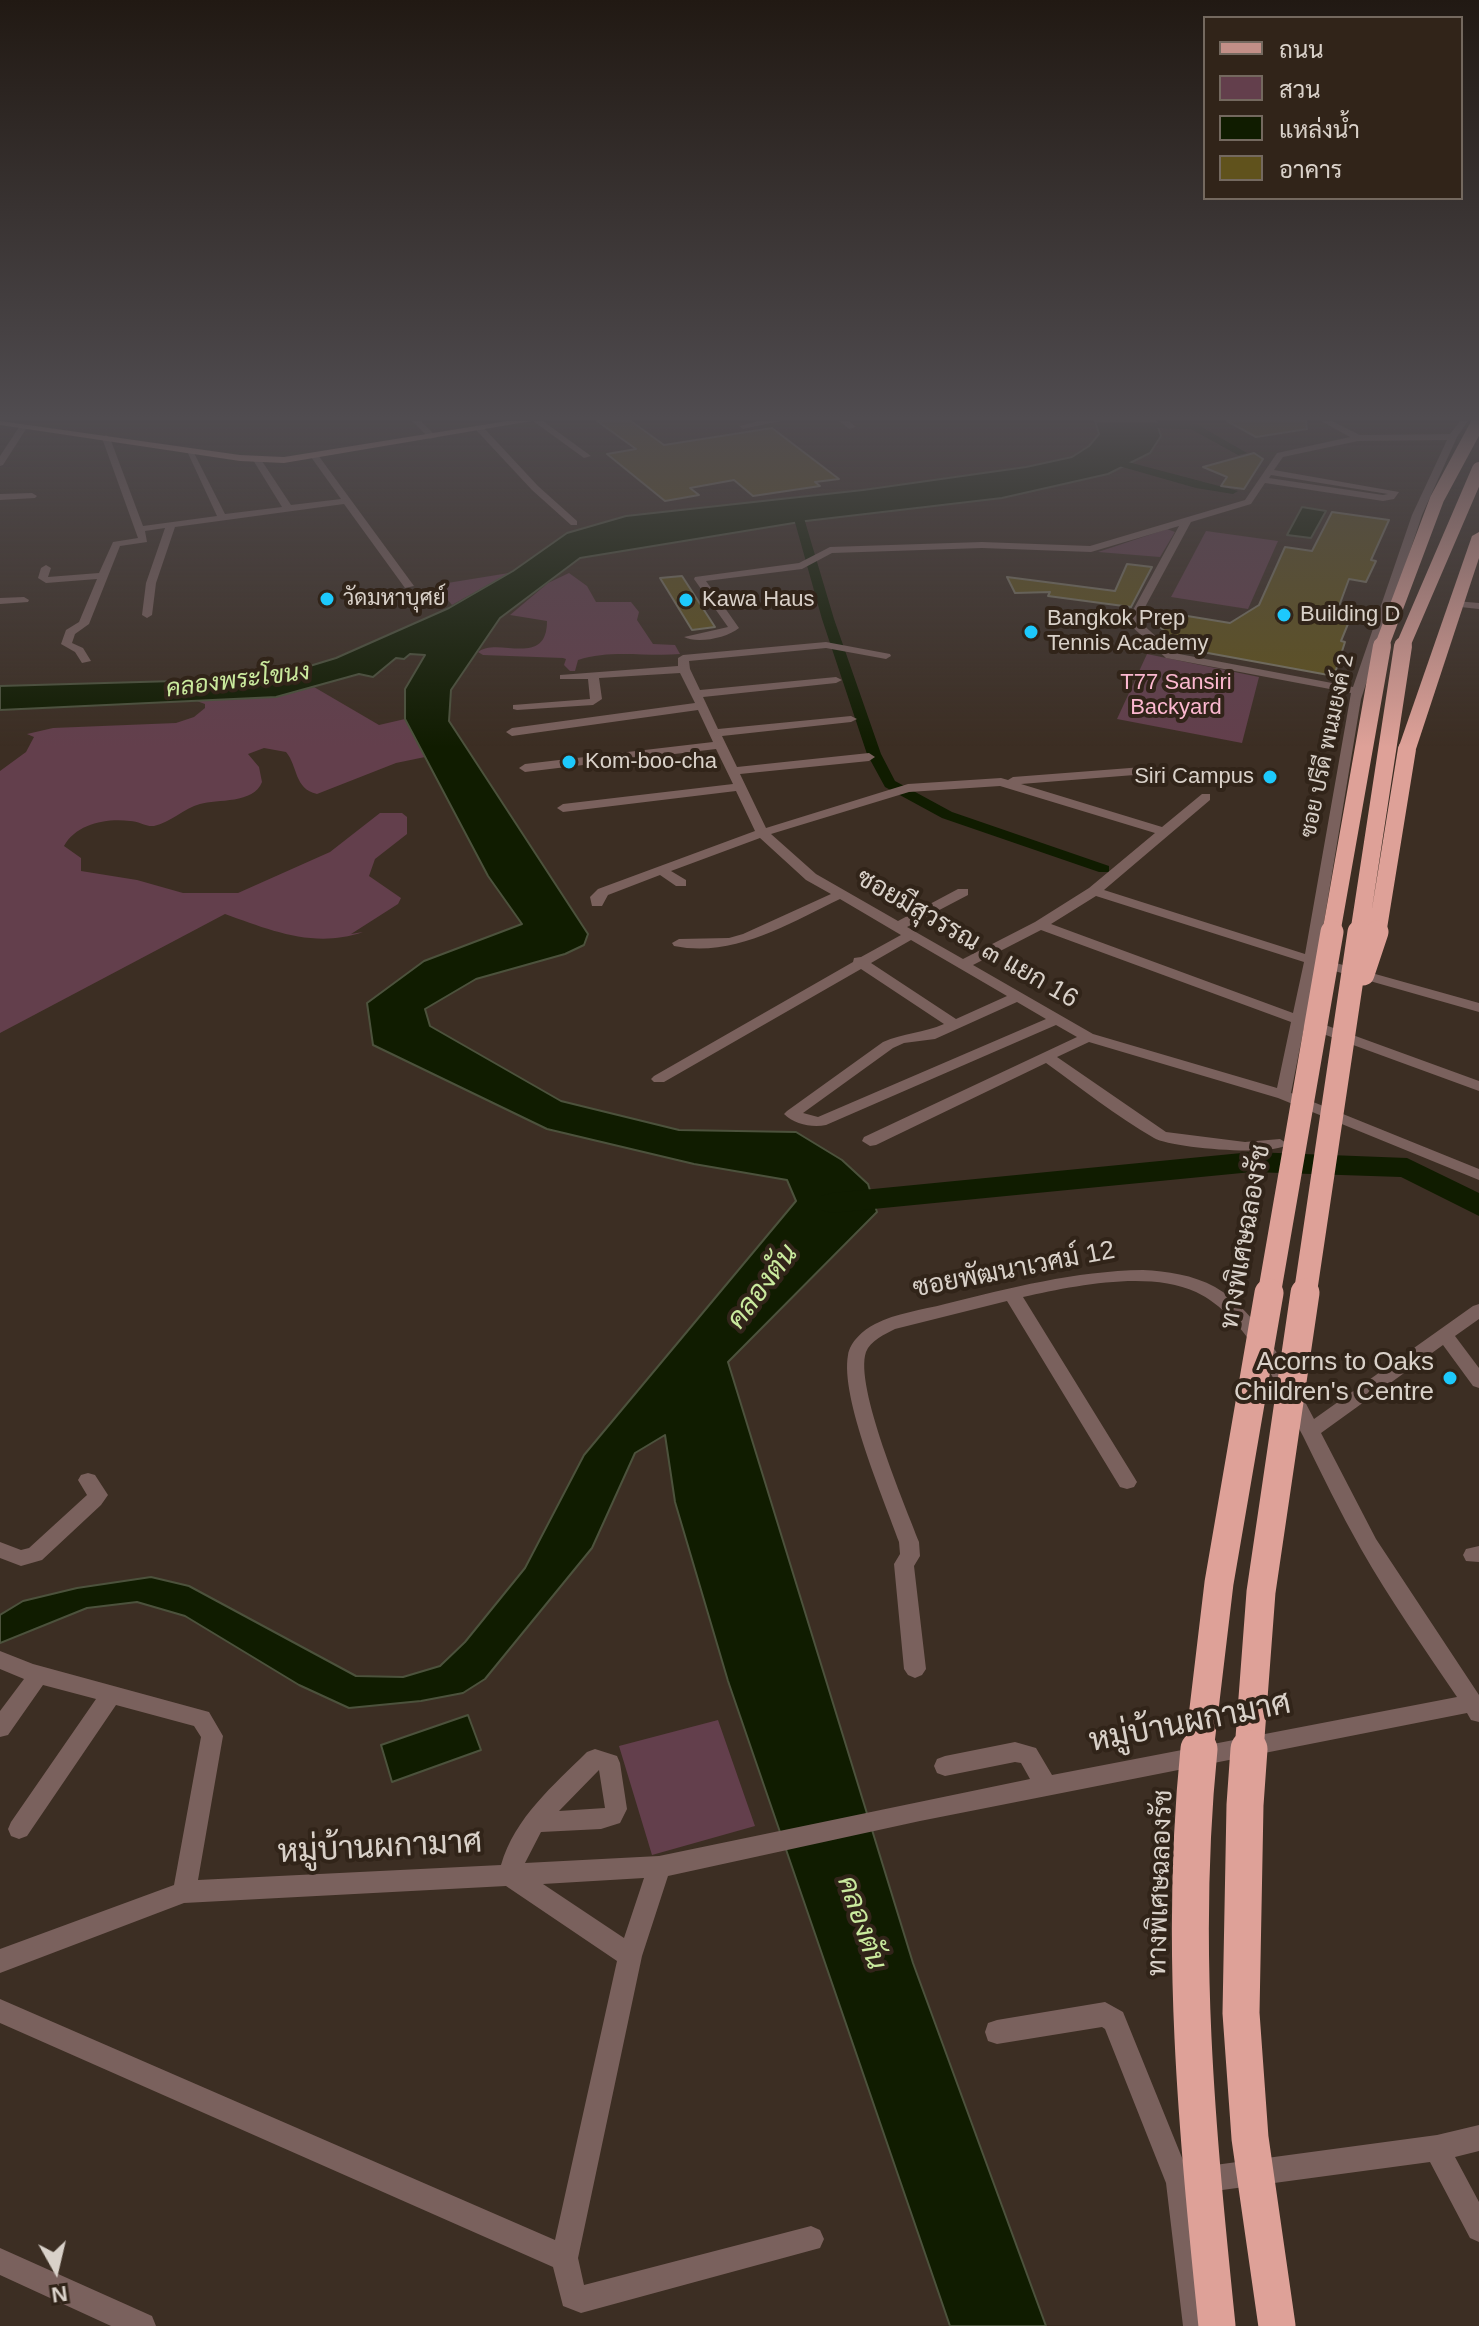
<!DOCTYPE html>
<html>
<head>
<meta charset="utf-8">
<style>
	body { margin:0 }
	#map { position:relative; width:1479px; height:2326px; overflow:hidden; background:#3c2e23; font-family:Helvetica,Sarabun,sans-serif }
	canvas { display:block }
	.legend { position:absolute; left:1203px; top:16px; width:260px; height:184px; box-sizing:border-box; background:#312419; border:2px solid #74695f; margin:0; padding:10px 14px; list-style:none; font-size:24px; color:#d9d1c9 }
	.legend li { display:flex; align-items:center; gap:16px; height:40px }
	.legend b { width:40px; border:2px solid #74695f }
	.north { position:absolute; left:16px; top:2230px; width:80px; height:80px; -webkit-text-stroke:6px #312419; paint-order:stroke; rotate:172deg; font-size:22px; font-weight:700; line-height:32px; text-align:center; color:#d9d1c9 }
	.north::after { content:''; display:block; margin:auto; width:28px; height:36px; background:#d9d1c9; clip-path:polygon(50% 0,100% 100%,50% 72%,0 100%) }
</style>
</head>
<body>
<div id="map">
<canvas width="1479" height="2326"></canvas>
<ul class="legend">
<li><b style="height:10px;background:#c28f87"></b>ถนน</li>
<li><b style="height:22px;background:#633f4c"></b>สวน</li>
<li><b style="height:22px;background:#101c00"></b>แหล่งน้ำ</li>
<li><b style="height:22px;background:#60521c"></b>อาคาร</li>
</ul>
<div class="north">N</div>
</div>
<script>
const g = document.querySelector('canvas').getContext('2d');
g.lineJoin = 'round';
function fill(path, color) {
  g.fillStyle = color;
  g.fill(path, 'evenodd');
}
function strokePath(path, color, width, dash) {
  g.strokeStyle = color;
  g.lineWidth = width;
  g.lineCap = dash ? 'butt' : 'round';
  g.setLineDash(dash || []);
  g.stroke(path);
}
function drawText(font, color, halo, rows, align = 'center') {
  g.font = font + ' Helvetica,Sarabun,sans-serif';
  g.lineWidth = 8;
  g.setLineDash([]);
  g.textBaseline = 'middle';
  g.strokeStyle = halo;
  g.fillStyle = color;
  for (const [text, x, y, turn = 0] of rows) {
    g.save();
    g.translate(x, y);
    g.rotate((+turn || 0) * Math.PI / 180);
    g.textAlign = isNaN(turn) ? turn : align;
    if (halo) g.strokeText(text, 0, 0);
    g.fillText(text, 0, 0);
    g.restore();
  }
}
fill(new Path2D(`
	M1167,529L1175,532L1160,557L1098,552Z
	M1206,531L1278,541L1248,609L1171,597Z
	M509,573L452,605L435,585Z
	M569,573L587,586L596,602H631L639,612L637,620L653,644L675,645L680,654C646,657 611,649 578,660L575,671H570L564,665L566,659L563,658L483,655L478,652C497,636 547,669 547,621L510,615L548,583Z
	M1147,654L1259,677L1242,743L1117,719Z
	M314,687L379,725L405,719L425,757L396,763L317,794C294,789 298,766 286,752L264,748L248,754L259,767L262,782C254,804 217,799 200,804C184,808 170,823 154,826C146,827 138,821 130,821C106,818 76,824 64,846L81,858V871L137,880L183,893H238L330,852L380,813H402L407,817V834L375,859L369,876L401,898L398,904L351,934L363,932C314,949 270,930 225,914L0,1033V771L26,752L34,737L27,734L53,728L176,723L194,717L205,708V704L194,700L276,697Z
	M718,1720L755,1826L652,1855L619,1746Z`), '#633f4c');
const water = new Path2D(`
	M1095,421H1156L1161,436L1150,453L1108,474L1002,498L806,521L580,558L500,618L451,690L449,721L588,934L584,945L565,954L476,979L425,1009L430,1026L561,1101L679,1130L796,1132L842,1160L868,1184L877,1212L728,1362L913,1963L1046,2326H950L728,1681L675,1502L665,1435L635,1453L592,1548L485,1679L463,1693L421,1701L349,1708L299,1685L185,1616L137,1602L87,1608L0,1643V1615L23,1601L77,1588L151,1577L189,1586L356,1676L403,1677L440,1666L465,1642L525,1568L584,1455L796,1201L787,1180L694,1164L547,1129L373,1045L367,1003L424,961L522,924L488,876L405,719V689L425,655L410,654L404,659L396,658L373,677L359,674L276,697L0,710V686L210,680L290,672L336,658L449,608L513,571L567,533L626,516L863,490L1026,467L1072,457L1089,446L1099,434Z
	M1302,507L1326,511L1311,538L1287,535Z
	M468,1715L481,1750L392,1782L381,1745Z`);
fill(water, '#101c00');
strokePath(water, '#4c523c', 2);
fill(new Path2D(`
	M1135,422L1196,424L1247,453L1238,455L1191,429L1132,427V423Z
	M1109,457L1238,491L1233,494L1196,488L1105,462L1104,460Z
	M796,505L801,508L834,619L881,754L895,781L952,812L1109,866V872H1099L942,818L885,787L867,754L822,619L791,508Z`), '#101c00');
fill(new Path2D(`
	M1252,1152L1407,1158L1479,1193V1216L1401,1177L1252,1172L832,1213L821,1210L817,1203L821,1196L832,1193Z`), '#101c00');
const building = new Path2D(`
	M597,421H631L664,445L772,428L839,479L815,482L820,486L753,496L734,480L690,488L699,495L665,501L607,454L636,449Z
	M1227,421H1306L1307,429L1256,437Z
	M1254,453L1263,459L1244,489L1221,486L1227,477L1203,467Z
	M1332,512L1389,520L1371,560L1376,561L1366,582L1349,579L1335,617L1350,619L1341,641L1345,642L1334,676L1186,649L1155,623L1163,612L1230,623L1259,605L1285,547L1312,551Z
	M1127,564L1152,567L1131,607L1048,596L1050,592L1015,593L1007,577L1115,591Z
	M682,576L715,627L692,630L660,578Z`);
fill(building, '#60521c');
strokePath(building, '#797462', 2);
fill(new Path2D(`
	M412,421H421L437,437L430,439Z
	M533,421H543L591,456L584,458Z
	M759,421H781L743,429L739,426Z
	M839,421H849L856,427L849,429Z
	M1321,421H1332L1360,435L1450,434L1460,421H1468L1457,437L1422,515L1361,699L1318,958L1479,1003V1012L1317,966L1306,1018L1479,1081V1091L1304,1027L1291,1093L1479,1169V1180L1278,1098L1089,1042L1057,1057L1166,1132L1245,1142L1280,1139L1288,1144C1274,1157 1171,1148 1154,1138C1116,1116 1081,1088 1046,1063L876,1145L870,1146L862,1141L864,1137L1077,1037L1056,1025L826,1125C812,1128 794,1124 784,1114L787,1111L883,1042C903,1033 924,1033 944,1024L861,969L664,1082H654L651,1079L654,1076L853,962L854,958L861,957L901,935L840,899C788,924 734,958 674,946L672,943L679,939L729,938L743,934L831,894L806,880L760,838L671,871L686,880V886H676L660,875L608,895L602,906H592L590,897L598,889L755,831L736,791L563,812L557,808L563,804L733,784L716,749L525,772L519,768L525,764L713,742L698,710L512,736L506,732L512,728L695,703L680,673L599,678L602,699L593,705L517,710L513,709V705L590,699L588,679H560V675L678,666V658L683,655L826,642L890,654L891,656L886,659L826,648L689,661L690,669L700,690L836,677L842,680L836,683L703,697L718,729L851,716L857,719L851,722L722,736L737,767L869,753L875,757L869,761L740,774L766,828L908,784L1001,778L1008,780L1013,777L1143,767L1149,771L1147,774L1021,784L1162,827L1202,794H1210V800L1104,890L1305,954L1351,693L1166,658L1128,623L1127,621L1179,526L1091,552L982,548L832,553L802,569L706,581L739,628C727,638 697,644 684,637L728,627L694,579L695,577L799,563L830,547L982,542L1090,546L1245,500L1277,453L1350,437ZM1447,440L1412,515L1353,687L1174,653L1138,620L1191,522L1251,504L1265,483L1383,501L1394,499L1399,492L1274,470L1283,457L1358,441ZM1271,475L1388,494L1383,495L1269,478ZM1000,786L1155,833L1089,888L1035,922L963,959L907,927L968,895V889H958L898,921L816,874L771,834L909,792ZM1096,896L1304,962L1293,1013L1051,924ZM1041,930L1291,1022L1277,1088L1093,1034L973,965ZM911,940L1007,996L956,1019L871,963ZM1017,1002L1046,1019L818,1117L803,1113L893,1048L904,1043L935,1039Z
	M21,424L28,426L3,465L0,466V456Z
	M477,427H483L538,486L577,521V525H571L532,490L477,431Z
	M106,435L110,438L143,526L217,516L186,449L193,451L225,514L282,507L253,460L257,457L260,458L291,505L341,499L311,457L318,455L414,586L405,588L344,504L175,527L156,583L152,615L147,618L142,615L146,583L165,528L145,531L147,542L120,546L89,624L75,634L72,643L83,648L91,661L82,663L75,652L61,644L66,630L79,622L97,579L46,583L38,578L41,568L46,565L51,568L48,577L99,573L113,542L138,538L102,438Z
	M32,493L37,496L35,498L0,500V494Z
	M24,597L29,600L28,602L0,604V598Z
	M1455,601L1479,603V609L1451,606V602Z
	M1143,1270C1167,1271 1193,1275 1215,1287C1258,1311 1292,1376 1314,1419L1473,1306L1479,1304V1319L1455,1336L1479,1368V1388L1473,1386L1443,1345L1321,1433L1376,1539L1479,1695V1722L1471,1720L1467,1713L920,1821L668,1876L642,1956L578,2258L584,2285L811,2226L820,2230L824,2239L820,2248L581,2313L563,2306L553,2267L0,2023V1999L555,2240L617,1961L506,1886L184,1903L0,1973V1949L174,1885L201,1737L194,1726L116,1705L27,1836L19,1839L11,1836L8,1829L11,1822L96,1699L43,1685L8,1735L0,1737V1711L24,1679L0,1669V1651L33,1664L209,1712L223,1736L198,1880L501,1865C515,1817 554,1785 587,1752L595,1749L617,1756L620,1763L627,1809L620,1823L601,1829L541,1832L525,1863L659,1856L1030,1779L1021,1763L1015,1762L945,1776L937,1773L934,1766L937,1759L945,1756L1015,1742L1036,1748L1052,1775L1457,1697C1424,1648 1390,1600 1361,1549C1340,1512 1321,1473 1303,1436C1280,1390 1247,1316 1196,1292C1148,1270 1073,1286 1023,1297L1134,1477L1137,1482L1134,1487L1127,1489L1120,1487L1007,1301L895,1329C885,1334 870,1341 866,1352C854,1386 905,1505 919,1542L920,1556L914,1566L926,1669L922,1675L915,1678L908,1675L904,1669L894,1564L900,1554L899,1542C884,1499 840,1398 848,1355C850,1342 863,1330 875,1324C896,1313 922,1310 945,1304C1010,1288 1075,1271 1143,1270ZM599,1770L605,1808L559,1811ZM644,1878L624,1938L543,1884Z
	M88,1473L95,1475L108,1495L101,1505L42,1560L21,1566L0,1558V1542L21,1550L29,1548L87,1495L78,1480L81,1475Z
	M1479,1546V1562L1466,1561L1463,1555L1466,1549Z
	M1105,2002L1123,2012L1189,2175L1191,2171L1200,2167L1437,2135L1479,2125V2151L1455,2157L1479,2202V2242L1470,2238L1430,2162L1200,2193L1193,2190L1211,2326H1183L1166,2183L1105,2029L1102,2027L997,2044L988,2041L985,2032L988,2023L997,2020Z
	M0,2248L152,2316L156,2326H111L0,2275Z`), '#7a615d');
fill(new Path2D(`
	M0,421L240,455L284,457L507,421H532L284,463L240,461L0,425Z`), '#c28f87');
fill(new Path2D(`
	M1479,532V558L1416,749L1407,754L1401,753L1398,749L1472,536Z`), '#dea198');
strokePath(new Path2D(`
	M1381,648L1437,499L1479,421
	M1402,648L1479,469`), '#dea198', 14);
strokePath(new Path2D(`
	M1331,934L1382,646
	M1359,934L1403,646
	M1377,934L1407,749`), '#dea198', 18);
strokePath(new Path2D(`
	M1363,974L1377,932
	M1269,1295L1332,932
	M1305,1295L1359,932`), '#dea198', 23);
strokePath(new Path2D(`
	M1199,1751L1219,1583L1269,1293
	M1249,1751L1261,1592L1305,1293`), '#dea198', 29);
strokePath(new Path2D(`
	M1199,1749C1179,1945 1197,2131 1217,2326
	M1249,1749L1245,1805L1241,2013L1250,2138L1277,2326`), '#dea198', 37);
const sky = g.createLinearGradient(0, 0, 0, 747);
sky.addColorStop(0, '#211913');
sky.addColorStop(0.56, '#504c50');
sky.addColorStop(1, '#504c5000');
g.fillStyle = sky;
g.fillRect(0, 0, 1479, 747);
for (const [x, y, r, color] of [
	[327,599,8,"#1dc9fc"],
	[686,600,8,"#1dc9fc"],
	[1284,615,8,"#1dc9fc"],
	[1031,632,8,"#1dc9fc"],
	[569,762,8,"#1dc9fc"],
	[1270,777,8,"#1dc9fc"],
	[1450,1378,8,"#1dc9fc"]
]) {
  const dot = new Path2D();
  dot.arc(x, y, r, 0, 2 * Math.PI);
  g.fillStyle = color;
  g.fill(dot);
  strokePath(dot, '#312419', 3);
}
drawText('22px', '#d9d1c9', '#312419', [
	["วัดมหาบุศย์",343,599],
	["Kawa Haus",702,600],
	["Building D",1300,615],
	["Bangkok Prep",1047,619],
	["Tennis Academy",1047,644],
	["Kom-boo-cha",585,762],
	["Siri Campus",1254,777,"right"]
], 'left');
drawText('22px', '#fcb8d0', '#312419', [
	["T77 Sansiri",1176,683],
	["Backyard",1176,708]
]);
drawText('22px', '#d9d1c9', '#312419', [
	["ซอย ปรีดี พนมยงค์ 2",1328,746,-78]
]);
drawText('italic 24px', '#caea9e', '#312419', [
	["คลองพระโขนง",238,681,-7]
]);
drawText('26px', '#d9d1c9', '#312419', [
	["ซอยมีสุวรรณ ๓ แยก 16",967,939,30],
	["ทางพิเศษฉลองรัช",1246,1237,-80],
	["ซอยพัฒนาเวศม์ 12",1014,1270,-11],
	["ทางพิเศษฉลองรัช",1161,1883,-88]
]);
drawText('26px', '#d9d1c9', '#312419', [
	["Acorns to Oaks",1434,1363],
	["Children's Centre",1434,1393]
], 'right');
drawText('italic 28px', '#caea9e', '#312419', [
	["คลองตัน",763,1287,-53],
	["คลองตัน",861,1923,71]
]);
drawText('32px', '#d9d1c9', '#312419', [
	["หมู่บ้านผกามาศ",1190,1723,-11],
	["หมู่บ้านผกามาศ",380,1848,-3]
]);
</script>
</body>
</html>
